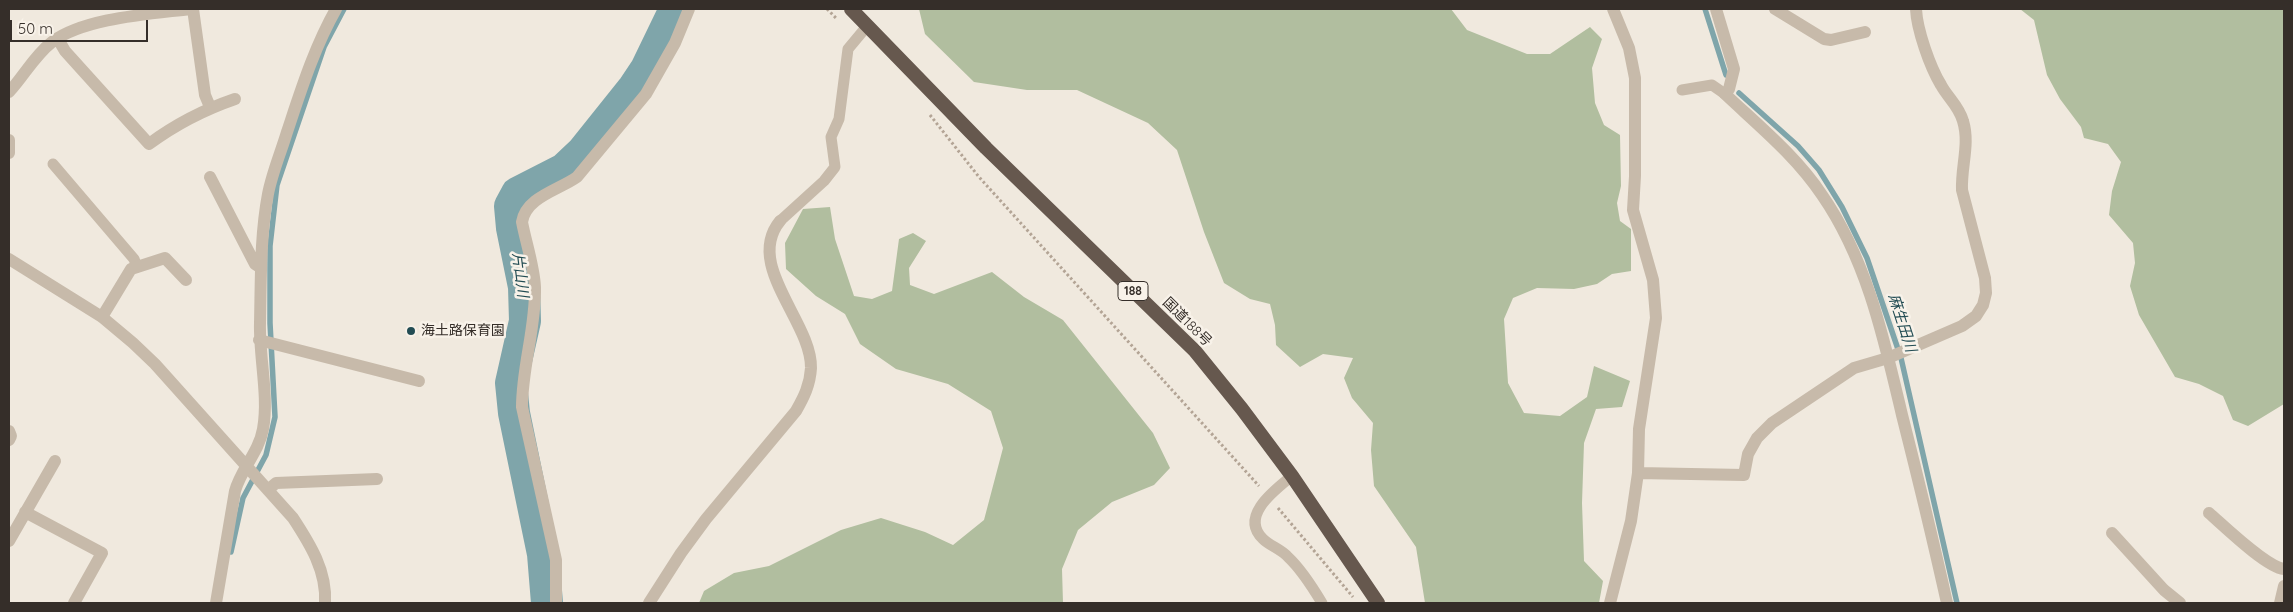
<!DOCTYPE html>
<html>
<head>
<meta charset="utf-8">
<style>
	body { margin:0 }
	#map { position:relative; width:2293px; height:612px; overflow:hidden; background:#f0e9de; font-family:Quicksand,sans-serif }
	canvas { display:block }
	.frame { position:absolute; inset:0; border:10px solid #352e29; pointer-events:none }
	.scale { position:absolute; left:10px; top:20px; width:138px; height:22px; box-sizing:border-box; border:2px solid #352e29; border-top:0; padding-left:6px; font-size:15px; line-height:18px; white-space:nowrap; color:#352e29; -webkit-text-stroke:4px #f8f2e9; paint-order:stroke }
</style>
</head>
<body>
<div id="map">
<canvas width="2293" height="612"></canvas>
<div class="frame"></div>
<div class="scale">50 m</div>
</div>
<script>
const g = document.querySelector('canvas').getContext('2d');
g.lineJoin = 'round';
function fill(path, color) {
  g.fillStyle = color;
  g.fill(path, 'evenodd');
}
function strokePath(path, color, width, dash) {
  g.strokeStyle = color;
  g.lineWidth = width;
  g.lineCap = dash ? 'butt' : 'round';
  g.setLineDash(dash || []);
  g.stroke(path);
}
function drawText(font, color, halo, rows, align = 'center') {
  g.font = font + ' Quicksand,"Noto Sans JP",sans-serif';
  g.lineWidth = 5;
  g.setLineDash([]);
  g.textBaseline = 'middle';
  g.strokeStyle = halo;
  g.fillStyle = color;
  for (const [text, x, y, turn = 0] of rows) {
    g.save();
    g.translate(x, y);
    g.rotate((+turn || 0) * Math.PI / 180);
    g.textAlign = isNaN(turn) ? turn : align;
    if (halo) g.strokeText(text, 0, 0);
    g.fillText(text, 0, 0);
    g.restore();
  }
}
fill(new Path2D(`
	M919,9H1451L1467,30L1527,54H1550L1590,27L1602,39L1592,68L1595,103L1604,125L1620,135L1621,186L1617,203L1620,221L1631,229V271L1612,274L1597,284L1574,289L1537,288L1513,298L1504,319L1508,383L1524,413L1560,416L1587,397L1594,366L1630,381L1622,407L1596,409L1584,443L1582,503L1584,561L1603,581L1599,603H1425L1416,547L1374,486L1371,450L1373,423L1352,398L1344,378L1353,358L1323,354L1300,367L1276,345L1275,325L1270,304L1250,299L1224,283L1204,232L1177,150L1148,123L1077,90H1027L974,82L925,34Z
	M2020,9H2284V404L2248,426L2233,420L2223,396L2199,384L2175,377L2139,315L2130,286L2135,263L2133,243L2109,215L2112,191L2121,162L2108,144L2084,138L2081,127L2060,99L2047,75L2034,20Z
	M830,207L835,239L854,296L872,299L892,291L899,239L913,233L926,241L909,268L910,285L934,294L992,272L1024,297L1063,320L1153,433L1170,468L1154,485L1112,502L1078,530L1062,569L1063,603H699L704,591L734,573L769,566L841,530L881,518L925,532L953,545L984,520L1003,448L991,411L948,384L896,369L860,344L845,314L816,296L786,269L785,243L803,209Z`), '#b1be9f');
strokePath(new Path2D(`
	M1705,9L1726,75
	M1739,93L1798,146L1819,170L1842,207L1867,258L1901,358L1957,603
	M231,552L243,498L266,455L275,417L270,323V246L277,185L324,47L344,9`), '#7fa5aa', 5.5);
strokePath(new Path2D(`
	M547,603L543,554L514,413L511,383L525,321L524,287L512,228L510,206L517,193L564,169L582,152L634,87L646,69L675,9`), '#7fa5aa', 32);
strokePath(new Path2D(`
	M827,9L837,19
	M930,115L979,177L1259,486
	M1278,508L1353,597`), '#b3a495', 3, [2.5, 2.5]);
strokePath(new Path2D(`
	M1682,90L1712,85L1725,94
	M53,164L134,259L137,267
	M780,221L824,181L835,167L831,137L839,119L848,49L868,25
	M1292,476C1275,490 1239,516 1263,539C1270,546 1281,549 1288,557C1301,569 1313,588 1322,603`), '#c7baaa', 11);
strokePath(new Path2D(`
	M193,9L205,95L210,107
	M1716,9L1734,69L1729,89L1725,94C1759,126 1796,156 1822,195C1867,260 1884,339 1902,415C1918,478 1933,540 1947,603
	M1775,9L1824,39L1831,40L1865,32
	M58,39L65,51L149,144C176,124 203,110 235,99
	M9,92C24,76 34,56 52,42C84,18 150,14 190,9
	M9,140V153
	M210,177L255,264L261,268
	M9,259L102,317L133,343L155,364L293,518C310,544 327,571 325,603
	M102,317L131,269L165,258L186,280
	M259,340L419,381
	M9,431L11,436L9,440
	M1638,473L1744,475L1748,454L1757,438L1772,423L1854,368L1888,358L1962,326L1976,316L1983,305L1986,293L1985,278L1962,190C1961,166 1970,144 1963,121C1959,106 1948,98 1941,85C1930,67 1917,30 1916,9
	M269,489L276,483L377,479
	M25,512L102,553L74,603
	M2209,513C2225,527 2266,567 2284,569
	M2112,533L2164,590L2180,603
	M9,541L55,461
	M216,603L235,491C241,469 259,452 263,429C269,396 259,357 260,323C261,281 260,236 268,194C272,173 281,152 287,132C301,90 314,48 336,9
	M556,603V560L522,407C522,367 536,327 535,287C534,266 526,243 522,222C526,197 559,190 577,177L646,94L675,43L689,9
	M649,603L681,553L706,519L796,411C804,397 810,385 811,368C812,322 744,265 780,221
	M1610,603L1631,521L1638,473L1639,429L1656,318L1653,280L1633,210L1635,176V78L1629,48L1613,9
	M2280,603L2284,586`), '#c7baaa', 12);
strokePath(new Path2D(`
	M851,9L986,148L1195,351L1242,409L1292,476L1378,603`), '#66584e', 14);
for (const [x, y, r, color] of [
	[411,331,5,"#224c53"]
]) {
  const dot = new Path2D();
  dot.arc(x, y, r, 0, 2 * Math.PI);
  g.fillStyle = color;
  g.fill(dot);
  strokePath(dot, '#f8f2e9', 2);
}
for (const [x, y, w] of [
	[1133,291,30]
]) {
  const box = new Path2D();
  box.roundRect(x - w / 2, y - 9.5, w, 19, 4);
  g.fillStyle = '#f8f2e9';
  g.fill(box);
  strokePath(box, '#352e29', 1);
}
drawText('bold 12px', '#352e29', null, [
	["188",1133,291]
]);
drawText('14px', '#352e29', '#f8f2e9', [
	["国道188号",1187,322,45]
]);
drawText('14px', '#352e29', '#f8f2e9', [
	["海土路保育園",421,331]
], 'left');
drawText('italic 15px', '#224c53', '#f8f2e9', [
	["片山川",520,275,83],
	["麻生田川",1902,323,72]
]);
</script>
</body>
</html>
